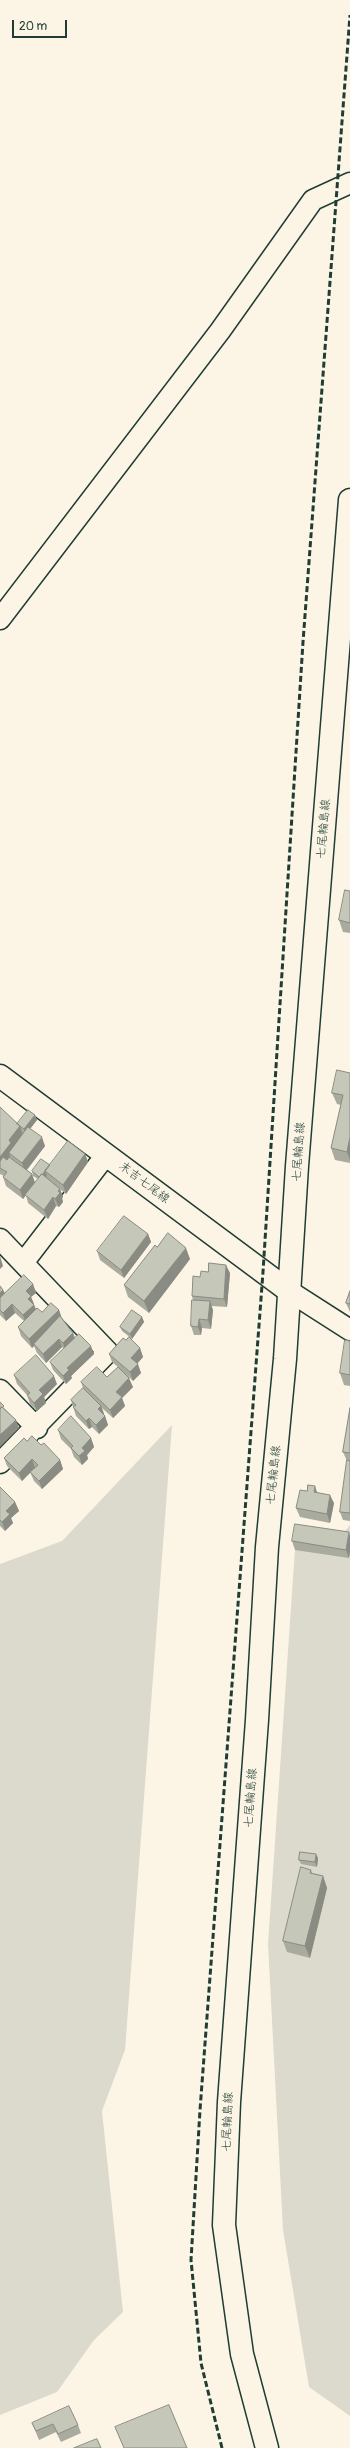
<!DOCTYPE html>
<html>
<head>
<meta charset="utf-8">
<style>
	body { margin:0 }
	#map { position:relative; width:350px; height:2448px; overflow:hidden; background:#fcf5e5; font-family:Pangolin,sans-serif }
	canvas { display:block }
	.scale { position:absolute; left:12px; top:20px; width:55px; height:18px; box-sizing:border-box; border:2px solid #1f3d34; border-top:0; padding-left:5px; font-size:12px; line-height:14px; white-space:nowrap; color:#1f3d34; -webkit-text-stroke:3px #fcf5e5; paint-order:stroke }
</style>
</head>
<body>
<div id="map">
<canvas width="350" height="2448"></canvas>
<div class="scale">20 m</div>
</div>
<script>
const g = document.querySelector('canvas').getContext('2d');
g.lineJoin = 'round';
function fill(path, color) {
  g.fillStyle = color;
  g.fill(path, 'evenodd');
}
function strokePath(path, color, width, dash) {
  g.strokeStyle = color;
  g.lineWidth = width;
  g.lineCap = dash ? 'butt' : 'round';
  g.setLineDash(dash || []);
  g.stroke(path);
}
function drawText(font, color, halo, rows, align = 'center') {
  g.font = font + ' Pangolin,"Klee One",sans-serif';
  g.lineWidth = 3;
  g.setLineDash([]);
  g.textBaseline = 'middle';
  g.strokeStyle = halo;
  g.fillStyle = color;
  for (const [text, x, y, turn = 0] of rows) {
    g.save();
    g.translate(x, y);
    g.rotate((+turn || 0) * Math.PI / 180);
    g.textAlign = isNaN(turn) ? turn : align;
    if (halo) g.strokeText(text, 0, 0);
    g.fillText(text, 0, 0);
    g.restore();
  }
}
fill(new Path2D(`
	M172,1425L125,2050L102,2111L123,2312L94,2340L57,2392L0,2415V1564L62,1541Z
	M350,1525V2416L309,2387L283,2230L268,1944L295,1549L303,1531L341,1536Z`), '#dcdacc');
const minor = new Path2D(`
	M0,619L220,331L313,200L350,183
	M0,1239L108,1352L0,1463
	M23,1263L106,1155
	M289,1291L350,1330
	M0,1390L37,1428`);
const secondary = new Path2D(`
	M0,1076L289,1291`);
const primary = new Path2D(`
	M267,2448L242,2354L224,2225L229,2102L257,1720L267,1547L285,1359L297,1166L350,500`);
strokePath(minor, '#1f3d34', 23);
strokePath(secondary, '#1f3d34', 25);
strokePath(primary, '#1f3d34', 25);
strokePath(minor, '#fcf5e5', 20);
strokePath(secondary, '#fcf5e5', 22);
strokePath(primary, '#fcf5e5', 22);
strokePath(new Path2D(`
	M222,2448L201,2363L191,2260L200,2110L263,1272L303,642L350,15`), '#1f3d34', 3, [6, 3]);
fill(new Path2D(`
	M350,891V933L343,932L339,920Z
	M350,1073V1163L335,1160L331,1148L341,1105L337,1104L332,1093Z
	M0,1107L17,1124L35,1115L37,1120L30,1129L45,1146L27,1170L32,1174L35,1183L38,1179L33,1176L32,1171L50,1165L85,1154L88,1162L66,1194L60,1189L63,1197L62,1198L63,1202L59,1207L56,1206L48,1219L28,1203L26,1195L23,1199L6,1186L3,1177L4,1176L0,1174Z
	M148,1234L151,1242L124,1278L100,1260L97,1251Z
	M157,1247L190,1259L149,1313L128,1297L124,1285Z
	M230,1273L227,1307L211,1306L213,1310L211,1329L202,1328L201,1335H194L191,1326L193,1300L192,1296L200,1277Z
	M33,1284L36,1293L31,1297L36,1309L42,1312L59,1310L62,1319L73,1333L75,1338L94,1354L71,1376L72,1378L66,1384L53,1370L50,1362L64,1349L62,1347L46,1363L37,1353L34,1346L32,1348L21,1336L18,1327L24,1321L15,1313L6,1321L0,1315V1286L3,1290L5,1293Z
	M350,1291V1312L346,1303Z
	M142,1317L144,1322L132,1339L122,1331L120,1327Z
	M126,1340L140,1348L143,1357L137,1364L141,1373L133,1381L122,1371L133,1387L122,1398L125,1406L113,1418L102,1408L104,1414L105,1416L108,1425L99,1434L92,1427L89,1429L76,1416L71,1400L83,1388L81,1382L107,1377L118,1367L112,1362L109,1354Z
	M350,1341V1386L344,1385L340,1373Z
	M14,1375L57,1384L44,1397L46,1403L37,1411L30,1404L27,1395L17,1384Z
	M350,1408V1521L343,1520L340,1512L347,1461L343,1452Z
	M58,1430L91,1438L94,1447L87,1455L88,1459L82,1465L74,1457L71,1449L61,1439Z
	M27,1441L41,1445L60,1460L63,1469L42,1489L34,1481L30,1472L22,1481L7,1466L4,1458Z
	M0,1487L15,1502L19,1511L11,1518L13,1523L5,1531L0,1526Z
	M307,1491L317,1492L334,1503L330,1523L300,1517L296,1508Z
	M350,1536V1551L349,1558L295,1550L292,1541Z
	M318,1858L317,1867L301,1864L299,1860Z
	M311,1870L312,1873L323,1876L327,1888L310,1958L287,1952L283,1941Z
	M32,2423L78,2425L81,2433L61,2442L56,2432L39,2440Z`), '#a9ab9f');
fill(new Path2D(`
	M35,1115L37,1120L26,1134L24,1129Z
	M20,1126L23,1135L9,1153L10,1157L2,1167L0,1162V1157L9,1140Z
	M42,1137L45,1146L25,1172L22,1163Z
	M350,1137V1160L347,1152Z
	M85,1154L88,1162L66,1194L63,1185Z
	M45,1171L47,1176L42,1182L40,1178Z
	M32,1174L35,1183L23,1199L20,1190Z
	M60,1189L63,1197L62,1198L63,1202L59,1207L55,1199L58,1191Z
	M53,1197L56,1206L48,1219L44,1210Z
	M148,1234L151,1242L124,1278L121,1270Z
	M186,1248L190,1259L149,1313L144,1301Z
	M0,1256L3,1266L0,1269Z
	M226,1265L230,1273L227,1307L224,1299Z
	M33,1284L36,1293L31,1297L34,1304L31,1307L26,1291Z
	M3,1290L7,1298L0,1305V1293Z
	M210,1301L213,1310L211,1329L208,1320Z
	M12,1304L15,1313L6,1321L3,1313Z
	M34,1305L37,1313L26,1324L23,1315Z
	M59,1310L62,1319L34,1344V1346L32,1348L29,1339Z
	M142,1317L144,1322L132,1339L130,1334Z
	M199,1319L202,1328L201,1335L198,1327Z
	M73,1333L76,1342L66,1352L63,1343Z
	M59,1339L62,1347L46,1363L43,1354Z
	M91,1346L94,1354L71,1376L72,1378L66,1384L63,1376L67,1368Z
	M140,1348L143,1357L134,1367L131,1358Z
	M138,1364L141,1373L133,1381L130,1372Z
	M54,1376L57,1384L44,1397L46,1403L37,1411L34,1403L39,1390Z
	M129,1378L133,1387L122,1398L125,1406L113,1418L110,1410L116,1392Z
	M101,1406L104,1414L101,1417L98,1409Z
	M105,1416L108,1425L99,1434L96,1425Z
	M89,1418L92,1427L89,1429L86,1421Z
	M16,1420L19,1428L0,1447V1435Z
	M91,1438L94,1447L87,1455L88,1459L82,1465L79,1456L82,1448Z
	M32,1459L35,1468L22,1481L19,1473Z
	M60,1460L63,1469L42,1489L39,1481Z
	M315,1486L318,1495L314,1492Z
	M330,1495L334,1503L330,1523L327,1514Z
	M15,1502L19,1511L11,1518L13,1523L5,1531L2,1522L6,1511Z
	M349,1532L350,1536V1551L349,1558L346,1550Z
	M316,1854L318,1858L317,1867L315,1862Z
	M323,1876L327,1888L310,1958L305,1946Z`), '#8a8b82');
const building = new Path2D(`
	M345,890L350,891V923L339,920Z
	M337,1070L350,1073V1137L347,1152L331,1148L343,1095L332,1093Z
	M0,1107L20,1126L9,1140L11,1143L0,1157Z
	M28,1110L35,1115L24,1129L17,1124Z
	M28,1127L42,1137L22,1163L9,1153Z
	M68,1141L85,1154L63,1185L45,1171Z
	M3,1157L7,1160L9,1157L32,1174L20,1190L3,1177L7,1172L0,1168V1162Z
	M41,1159L50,1165L42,1175V1174L39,1177L32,1171Z
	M42,1174L60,1189L58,1191L60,1193L55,1199L53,1197L44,1210L25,1195Z
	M124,1216L148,1234L121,1270L97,1251Z
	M168,1233L186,1248L144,1301L124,1285L155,1245L157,1247Z
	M209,1263L226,1265L224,1299L192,1296L193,1276L200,1277L201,1271L208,1272Z
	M24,1275L33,1284L26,1291L31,1296L28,1299L34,1305L23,1315L12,1304L3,1313L0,1310V1298Z
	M0,1286L3,1290L0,1293Z
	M350,1291V1304L346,1303Z
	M192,1300L210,1301L208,1320L199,1319L198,1327L191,1326Z
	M51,1303L59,1310L29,1339L18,1327L37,1308L42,1312Z
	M132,1310L142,1317L130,1334L120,1327Z
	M60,1316L73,1333L63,1343L59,1339L43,1354L34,1344Z
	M79,1334L91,1346L67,1368L69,1370L63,1376L50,1362Z
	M129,1337L140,1348L131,1358L138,1364L130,1372L109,1354L123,1338L126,1340Z
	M345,1340L350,1341V1375L340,1373Z
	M36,1355L54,1376L39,1390L43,1394L34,1403L27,1395L30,1393L14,1375Z
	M97,1367L107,1377L118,1367L129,1378L116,1392L122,1397L110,1410L81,1382Z
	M83,1388L101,1406L98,1409L105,1416L96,1425L89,1418L86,1421L73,1407L76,1405L71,1400Z
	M0,1402L4,1406L2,1408V1407L0,1409Z
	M2,1407L16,1420L0,1435V1409Z
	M350,1408V1453L343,1452Z
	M71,1416L91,1438L82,1448L85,1451L79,1456L71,1448L73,1446L58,1430Z
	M32,1436L41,1445L44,1443L60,1460L39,1481L30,1472L38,1465L32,1459L19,1473L4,1458L24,1438L27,1441Z
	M347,1460L350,1461V1513L340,1512Z
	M308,1485L315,1486L314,1492L330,1495L327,1514L296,1508L300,1490L307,1491Z
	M0,1487L15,1502L6,1511L10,1514L2,1522L0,1520Z
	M295,1524L349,1532L346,1550L292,1541Z
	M300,1852L316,1854L315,1862L299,1860Z
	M301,1867L311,1870L310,1873L323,1876L305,1946L283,1941Z
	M169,2405L187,2448H124L115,2427Z
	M69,2406L78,2425L58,2434L53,2424L36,2431L32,2423Z
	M97,2439L101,2448H74Z`);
fill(building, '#c5c7b9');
strokePath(building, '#8a8b82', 1);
drawText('12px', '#1f3d34', '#fcf5e5', [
	["七尾輪島線",324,829,-85],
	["七尾輪島線",299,1152,-86],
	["末吉七尾線",144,1183,37],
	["七尾輪島線",274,1475,-84],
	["七尾輪島線",251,1798,-86],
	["七尾輪島線",228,2122,-88]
]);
</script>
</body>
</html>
